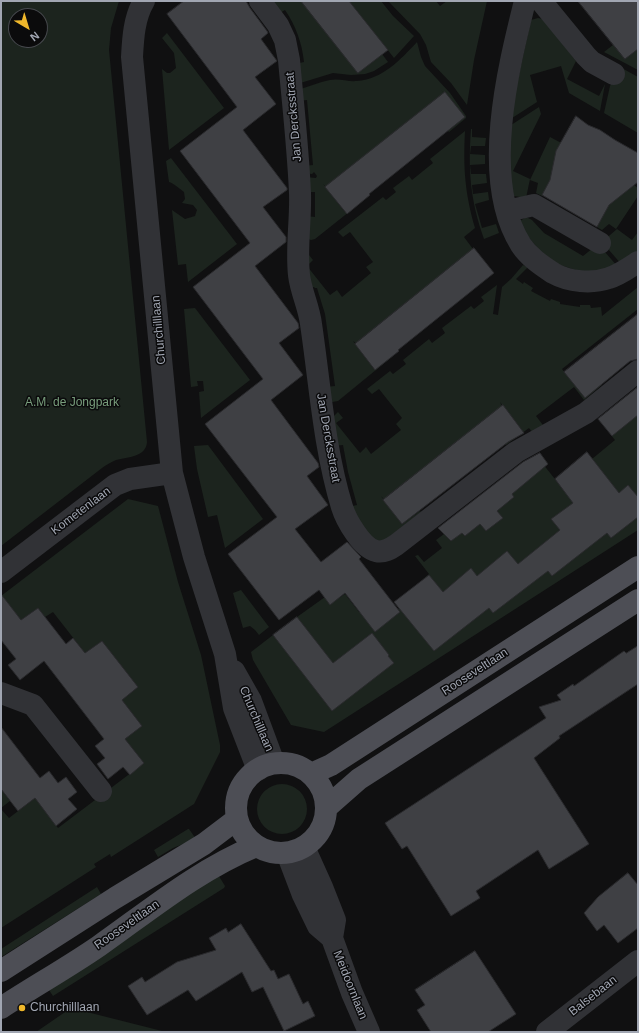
<!DOCTYPE html>
<html>
<head>
<meta charset="utf-8">
<style>
	body { margin:0 }
	#map { position:relative; width:639px; height:1033px; overflow:hidden; background:#101011; font-family:Helvetica,sans-serif }
	canvas { display:block }
	.frame { position:absolute; inset:0; border:2px solid #a1a6b2; pointer-events:none }
	.north { position:absolute; left:8px; top:8px; width:40px; height:40px; box-sizing:border-box; background:#0b0b0c; border:1px solid #47494e; border-radius:50%; rotate:142deg; font-size:11px; font-weight:700; line-height:16px; text-align:center; color:#a1a6b2 }
	.north::after { content:''; display:block; margin:auto; width:14px; height:18px; background:#efb72b; clip-path:polygon(50% 0,100% 100%,50% 72%,0 100%) }
</style>
</head>
<body>
<div id="map">
<canvas width="639" height="1033"></canvas>
<div class="frame"></div>
<div class="north">N</div>
</div>
<script>
const g = document.querySelector('canvas').getContext('2d');
g.lineJoin = 'round';
function fill(path, color) {
  g.fillStyle = color;
  g.fill(path, 'evenodd');
}
function strokePath(path, color, width, dash) {
  g.strokeStyle = color;
  g.lineWidth = width;
  g.lineCap = dash ? 'butt' : 'round';
  g.setLineDash(dash || []);
  g.stroke(path);
}
function drawText(font, color, halo, rows, align = 'center') {
  g.font = font + ' Helvetica,sans-serif';
  g.lineWidth = 3;
  g.setLineDash([]);
  g.textBaseline = 'middle';
  g.strokeStyle = halo;
  g.fillStyle = color;
  for (const [text, x, y, turn = 0] of rows) {
    g.save();
    g.translate(x, y);
    g.rotate((+turn || 0) * Math.PI / 180);
    g.textAlign = isNaN(turn) ? turn : align;
    if (halo) g.strokeText(text, 0, 0);
    g.fillText(text, 0, 0);
    g.restore();
  }
}
fill(new Path2D(`
	M1,1H119L111,28L109,50L147,442C146,457 128,457 116,460C111,462 106,465 102,468L1,546ZM16,16H40V40H16Z
	M275,1H301L358,72L382,54L388,62L374,71L365,74L351,75L333,73L297,84L295,64L304,62C302,43 296,26 285,10L278,14L270,5Z
	M349,1H381L393,16L414,36L394,58Z
	M388,1H436L440,6L447,1H487L474,60L467,105L451,83L431,62L426,45L420,34Z
	M538,18L543,19L576,61L567,79L599,96L605,84L600,111L569,93L561,66L530,75L537,102L509,120L531,20Z
	M167,33L224,108L169,150L162,69L167,73H170L176,68L174,53L162,38Z
	M417,42L421,57L425,66L450,93L466,116V118L449,132L448,131L465,117L441,90L444,93L326,187L323,184L345,212L364,200L315,239L311,240L308,239L306,216L315,217V192H306L305,177L316,178L317,176L314,172L312,174L304,173V166L313,165L307,100L298,101L297,90C308,87 319,82 330,80C339,78 348,82 357,81C383,79 400,60 417,42Z
	M613,45L625,59L638,49V70L604,52Z
	M620,67L638,77V133L604,113L610,86Z
	M539,107L541,114L513,171L530,179L526,198L514,196L510,197L508,127Z
	M471,129H472V137L486,138L485,146H471L470,154L485,155V164L470,165L471,174H486L487,183L472,185L473,194L488,192L489,200L475,204L482,228L496,224L499,233L484,239C470,199 468,170 471,129Z
	M465,131C463,168 465,193 475,228L464,237L473,249L356,343L353,341L374,369L392,355L393,356L338,401L332,402L326,387L335,386L325,314L317,288H315L314,287L308,289L306,257L309,255L313,260L307,266L330,295L337,290L342,297L371,273L366,267L373,262L350,232L343,237L338,232L383,197L386,200L396,192L393,188L409,176L412,180L433,163L430,159Z
	M550,137L569,147L542,196L536,193L538,183L530,180Z
	M171,158L237,244L188,282L186,264L178,265L172,210L185,219L195,216L197,210L193,205L182,203L185,199L184,192C180,189 173,183 169,182L166,161Z
	M634,185L638,188V196L616,229L609,224L602,230L597,227L606,210L594,197Z
	M526,217L532,220L544,233L583,256L598,244L618,267L588,274L548,261L517,223Z
	M617,229L632,240L638,232V252L622,265L602,242Z
	M527,264L529,266L516,279L523,284L524,282L533,288L531,291L550,301L551,299L560,302V304L580,307V305H590L591,308L601,307L602,316L638,287V309L562,369L584,397L601,384L602,385L584,400L574,387L536,416L546,429L536,437L529,428L506,445L505,444L522,430L500,402L502,406L384,499L381,496L402,524L420,511L421,512L380,544L374,542L348,507L357,505L348,472L343,445L334,446V416L338,412L343,418L336,423L360,453L366,447L371,454L401,430L396,424L402,418L379,389L372,394L367,389L390,371L393,374L406,364L403,360L429,339L432,343L445,333L442,328L471,306L474,309L484,301L481,297L497,285L493,314L498,315L502,287L511,279L523,265L525,266Z
	M195,308L250,380L201,418L199,392L204,391L203,381H197L198,386L191,387L184,309Z
	M638,415V530L324,732L291,725L253,660L251,652L273,635L290,656L297,617L325,597L330,604L345,594L359,612L391,619L400,612L398,609L428,586L423,579L429,574L415,556L418,555L424,562L442,548L436,540L456,525L465,536L480,524L486,531L503,518L497,511L514,497L505,486L539,459L566,493L592,459L615,440L610,434Z
	M208,445L263,519L225,548L217,515L208,517L197,469L194,446Z
	M128,499L158,506L178,582L201,655L220,745V752L194,804L111,857L110,854L94,864L96,867L1,928V809L9,818L35,798L58,828L144,763L125,739L142,726L122,700L138,687L102,641L85,653L53,612L45,617L38,608L21,620L1,596Z
	M241,590L269,627L259,635L255,630L250,626L243,628L233,593Z
	M257 809a25 25 0 1 1 50 0a25 25 0 1 1-50 0Z
	M1,789L10,801L1,808Z
	M188,829H189L196,839L173,848L158,857L154,850Z
	M217,873L225,886L224,888L53,996L49,990Z
	M97,887L101,894L1,957V949Z
	M71,1008L166,1032H36Z`), '#1c241e');
const building = new Path2D(`
	M184,1H246L250,8L267,31L268,33L261,39L277,61L255,77L276,104L243,130L287,188V190L263,207L286,237V242L255,266L298,323L299,328L279,343L303,375L271,400L318,463L319,467L307,476L328,505L295,529L321,562L347,542L361,557L359,559L400,612L375,632L345,593L330,605L319,590L279,620L228,554L277,517L205,424L263,379L193,287L250,243L180,151L237,107L167,14Z
	M301,1H349L388,50L358,73Z
	M578,1H638V49L625,59Z
	M445,92L465,117L369,194L370,195L347,214L325,187Z
	M576,116L588,125L600,130L615,140L638,153V182L609,205L597,227L542,195L550,180L556,151Z
	M474,248L494,273L398,350L399,351L375,370L355,344Z
	M638,314V359L630,361L585,398L564,372Z
	M638,387V415L612,436L598,419Z
	M503,405L524,433L508,442L402,524L383,500Z
	M587,452L619,493L628,485L638,497V517L611,538L607,533L552,576L548,571L493,613L489,608L434,651L394,602L429,575L443,592L471,568L477,576L507,551L518,564L560,530L551,519L573,503L555,479Z
	M540,453L548,464L512,494L514,497L497,511L503,518L486,531L480,524L465,536L462,533L451,541L438,528L523,462Z
	M1,594L21,620L38,608L66,644L73,638L85,653L102,641L138,687L122,700L142,726L125,739L144,763L130,775L123,767L108,779L97,764L105,758L95,746L104,739L44,661L20,680L8,665L16,659L1,640Z
	M297,617L333,663L372,633L389,655L388,656L394,663L332,711L273,635Z
	M638,646V684L559,736L560,738L534,758L589,844L549,869L538,850L476,891L480,898L451,916L407,846L402,849L385,823L546,718L539,707L561,700L557,695L573,684L574,686L624,651L626,653Z
	M1,727L40,778L49,771L58,783L66,777L77,792L68,799L77,809L56,826L35,798L18,811L1,789Z
	M628,873L638,885V928L618,943L604,925L597,931L584,913L598,897Z
	M241,924L271,971L274,970L278,979L289,974L303,1004L308,1001L315,1016L284,1031L263,987L252,992L242,972L196,1001L188,990L147,1015L128,986L142,977L145,982L177,962L216,950L209,938L226,928L228,932Z
	M475,951L516,1014L488,1032H431L417,1010L425,1005L415,990Z`);
fill(building, '#3f4044');
strokePath(building, '#2a2a2d', 1);
strokePath(new Path2D(`
	M144,1C134,18 133,38 132,57L172,473L194,557L225,654L234,708L258,770
	M260,1L278,25L285,40L289,60C293,104 298,148 300,193C301,220 296,247 299,275C301,292 309,307 311,324C320,385 324,448 342,507C346,520 362,548 376,551C384,553 390,549 396,545L516,452L586,413L638,371
	M525,1C508,69 480,181 521,245C529,257 541,265 553,273C569,282 592,284 609,278C619,275 629,268 638,262
	M541,1L586,56L592,62L614,74
	M507,211L534,205L600,243
	M1,572L115,485L130,479L172,473
	M234,671L251,701L274,763
	M1,693L33,705L101,791
	M304,847L322,887L335,920L332,938
	M287,853L303,895L318,926L332,938L352,993L369,1032
	M547,1032L638,961`), '#313236', 22);
strokePath(new Path2D(`
	M236 808a45 45 0 1 1 90 0a45 45 0 1 1-90 0Z
	M311,774L331,765L638,567
	M326,808L359,779L638,600
	M1,971L115,898L204,844L237,819
	M1,1008C33,987 67,968 99,946C150,910 198,870 256,846`), '#4d4e55', 22);
for (const [x, y, r, color] of [
	[22,1008,4,"#efb72b"]
]) {
  const dot = new Path2D();
  dot.arc(x, y, r, 0, 2 * Math.PI);
  g.fillStyle = color;
  g.fill(dot);
  strokePath(dot, '#0b0b0c', 1.5);
}
drawText('12px', '#a1a6b2', '#0b0b0c', [
	["Jan Dercksstraat",294,117,-95],
	["Churchilllaan",159,330,-95],
	["Jan Dercksstraat",328,438,80],
	["Kometenlaan",81,511,-37],
	["Rooseveltlaan",475,672,-33],
	["Churchilllaan",256,719,67],
	["Rooseveltlaan",127,925,-35],
	["Meidoornlaan",350,985,68],
	["Balsebaan",593,996,-38]
]);
drawText('12px', '#789d7c', '#0b0b0c', [
	["A.M. de Jongpark",72,403]
]);
drawText('12px', '#a1a6b2', '#0b0b0c', [
	["Churchilllaan",30,1008]
], 'left');
</script>
</body>
</html>
